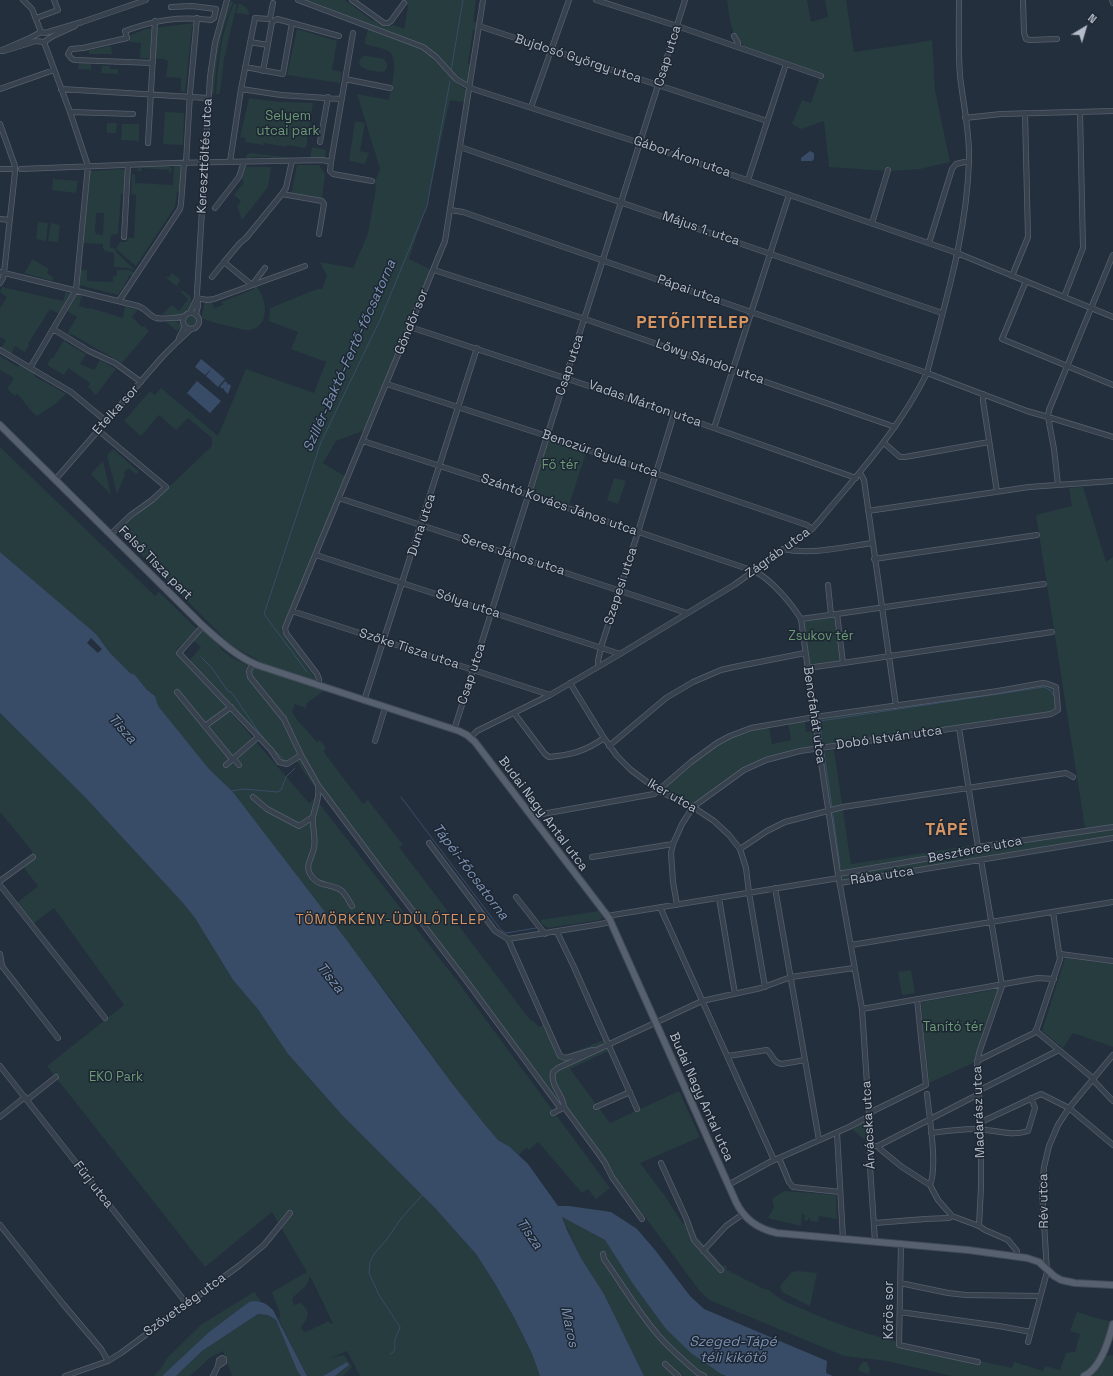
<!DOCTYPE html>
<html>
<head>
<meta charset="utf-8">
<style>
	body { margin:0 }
	#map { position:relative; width:1113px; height:1376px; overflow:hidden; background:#242f3e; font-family:"Space Grotesk",sans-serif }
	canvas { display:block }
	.north { position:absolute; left:1065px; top:8px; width:40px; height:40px; -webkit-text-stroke:3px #1d2633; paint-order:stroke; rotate:38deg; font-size:11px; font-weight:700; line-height:16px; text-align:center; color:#b4bcc9 }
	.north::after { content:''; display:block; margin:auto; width:14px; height:18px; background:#b4bcc9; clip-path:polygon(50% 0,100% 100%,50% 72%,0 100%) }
</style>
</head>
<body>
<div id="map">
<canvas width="1113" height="1376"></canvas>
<div class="north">N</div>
</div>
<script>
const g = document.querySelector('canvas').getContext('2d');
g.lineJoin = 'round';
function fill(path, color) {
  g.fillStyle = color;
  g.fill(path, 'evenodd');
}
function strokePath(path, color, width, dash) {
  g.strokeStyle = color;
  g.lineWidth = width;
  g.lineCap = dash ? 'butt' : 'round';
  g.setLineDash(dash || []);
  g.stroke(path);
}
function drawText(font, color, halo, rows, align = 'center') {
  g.font = font + ' "Space Grotesk",sans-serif';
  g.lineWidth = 3;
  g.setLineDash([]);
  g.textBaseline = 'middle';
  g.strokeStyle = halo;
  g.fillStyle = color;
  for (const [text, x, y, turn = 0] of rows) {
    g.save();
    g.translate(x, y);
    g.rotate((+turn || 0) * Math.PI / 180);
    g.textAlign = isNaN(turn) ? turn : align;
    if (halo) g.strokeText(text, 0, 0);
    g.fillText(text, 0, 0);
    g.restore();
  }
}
fill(new Path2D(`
	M231,0L233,3C219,33 217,60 214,93H211C213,60 218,30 231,0Z
	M303,0H345L373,21L375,18L386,27L394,25L404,29L408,6L405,4L406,0H476L473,22L478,23L477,31L473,30L468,64L471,65L469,84C451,76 443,58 428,47Z
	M727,0H807L811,22L828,17L825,0H846L854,52L916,43L932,40L935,90L950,162L920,169L889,171L829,167L824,121L801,129L792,124L802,100L811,103L821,74L747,48C730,35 730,20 727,0Z
	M234,3L237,4L224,59L220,92L219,94H216C218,62 221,32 234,3Z
	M239,3C244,6 250,9 249,15L236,13Z
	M194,23V26L192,27L185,92L181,91V78L166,77L168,61L164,59L140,58L141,43L130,42L128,36L146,29Z
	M297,29L337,41L332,70L342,72L340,83L287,75Z
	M368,29C384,35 415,43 428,53C444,65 449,80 468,91L467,103L450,100L427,204L409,259L431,270L365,430L336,441L323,463L346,477L281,630L315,678L325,690L307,703L306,708L295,704L292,712L298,721L317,742L320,740L326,748L323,751L363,804L368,800L403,845L399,847L531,1021H533L539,1027L548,1022L564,1056L604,1040L608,1051L570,1069L610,1123L679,1091L700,1137L640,1163L665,1196L683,1224L690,1219L697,1237L723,1266L726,1265L727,1270L766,1290L768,1289C778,1299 792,1305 805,1310C870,1340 942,1352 1012,1368L1014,1362L1043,1371L1045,1366L1060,1370L1066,1353L1075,1352L1080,1334L1070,1331L1077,1312L1096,1318L1113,1322L1105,1356L1113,1355V1376H952L887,1361L844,1356L709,1300L699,1290L614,1175L314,786L295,759L287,763L281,761L189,661L201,647L189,637L175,651L207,685L309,803L315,798L458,982L610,1188L596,1199L588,1189L582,1193L538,1142L529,1150L526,1148L519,1155L510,1147L498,1140L486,1126L451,1082L394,1003L277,850L225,784L209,769L157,706L155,696L147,690L135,675L130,673L110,653L96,634L0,552V447L155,596L159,592L197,629L206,633L218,644L222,650L231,657L253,668L258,660L229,644L212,626L118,531L134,515L152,503L212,446V438L188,418L176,430L159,415L141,436L124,421L150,391L155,395L161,388L218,436L246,369L314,393L326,362L291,349L298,332L269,321L270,308L317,289H322L327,276L320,262L353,268L368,234L376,187L375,181L380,169L357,94L389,100C391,88 401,55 386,50C380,47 372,47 365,44V40Z
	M111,46L112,54H89V50Z
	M363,56H367L384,59L387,64C388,68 386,71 381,72C374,71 350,69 363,56Z
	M79,63L91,64V70L78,69Z
	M102,66H110V69H118V74L101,73Z
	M249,98L280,102L313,103L306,148L287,145V147L264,143V145L245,142L246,138L240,137Z
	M165,112L184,113L183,145L163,144Z
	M355,121L365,123L360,151L369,153L365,164L349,161Z
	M107,123H117L116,133H107Z
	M122,124H139V141L121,140Z
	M312,147L326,150L325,158H310Z
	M250,153L291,158V159L271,160V157H250V160H247L246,156L248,154Z
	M177,165L182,167L181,192H177L175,207L136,266L116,249L120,242H127L128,238H134L136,195L131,194L132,174L135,175V183L173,185L174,167Z
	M297,165H319L325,174L322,199L291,195Z
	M139,166H169L172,168L171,173H169V170L142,168L141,171H137Z
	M245,167H271L268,187L242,220L237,206L241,201L234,195L244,182L242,180Z
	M122,169L126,171L125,193L121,194L118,234L111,235L110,247L114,248L116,252L136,271L128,268L114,267V253L105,251L103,248V244L82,243L89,172L90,171ZM96,213H104L103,235L96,234L95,232Z
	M53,179L78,181L76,193L52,190Z
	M38,222L48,223L46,241L36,239Z
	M51,223L60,225L58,242L48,241Z
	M32,259L49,269L47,273L54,278L52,281L24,273L30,264Z
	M80,269L87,270V281L113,282V277L117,275V270H129L135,273L133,276L130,275L124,285L125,286L119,293V295L79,285Z
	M172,273L181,280L177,285L179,288L165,277L166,276L168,278Z
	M256,286C267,298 271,326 250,330C244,331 207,321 201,318L205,302L212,301L214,308L223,305L222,302L254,289L253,287Z
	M2,287L63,301L66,291L70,294L59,314L50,309L28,344L29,345L25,352L15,346L11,354L1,348L6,340L0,337V308L7,297L0,292Z
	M180,291H183L190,296C197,317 178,318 162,314L172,305L179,311L188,299Z
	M79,295H82L79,306L89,309L90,308L123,318L125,306L138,310L132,317L142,327L144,326L149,331L122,363L71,334L70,335L67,333L77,317L67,311L75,297Z
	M186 321a5 5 0 1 1 10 0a5 5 0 1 1-10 0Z
	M166,320C172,320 180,321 182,327L177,331L165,321Z
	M64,340L67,343L86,354L80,364L94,370L100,360L116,369L96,395L88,387L90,383L68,368L64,375L47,365L51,358H53Z
	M0,356L18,367L20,364L36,373L34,376L66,394L54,405L37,416L32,412L17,393L15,396L7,389L14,378L0,370Z
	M547,436L587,450L568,508L529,495Z
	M113,449L139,472L136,474L128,468L124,473L125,475L117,494L107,455Z
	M103,461L111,495L91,474Z
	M614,478L626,481L618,504L607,500Z
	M1083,487L1106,562L1113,557V840L836,885L817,752L834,750L851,864L1085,828L1036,515L1072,506L1069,488Z
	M837,614L843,663L807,668L801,619Z
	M1043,684L1054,687L1057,707L1054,711L821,746L817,719Z
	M0,713L84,796L183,903L195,918L233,980L257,1008L288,1054L342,1115L435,1208L476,1254L494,1282L515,1319L532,1354L540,1376H360L347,1351L330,1358L344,1355L352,1367L343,1376H335L349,1365L347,1362L323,1376H307L279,1320L280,1313L272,1292L307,1272L272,1212L205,1267L47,1066L124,1005L54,908L33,924L17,903L38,886L24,868L32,855V851L0,812ZM310,1276L333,1323L330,1324L329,1321L306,1332L303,1331L301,1327C309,1317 311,1313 301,1303L294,1305L292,1298L306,1286Z
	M805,720L806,732L814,731L816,747L744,769L693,805L666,791V788L669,783C692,764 714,743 742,732C750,729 760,728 769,727L772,744L791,740L788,723Z
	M599,911L603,917L600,920L548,928L542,924L540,920Z
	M1065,958L1113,964V1047L1073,1033L1063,1048L1042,1031Z
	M911,970L915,993L902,995L898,972Z
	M998,989L973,1063L929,1083L921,1002Z
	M866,1121L865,1140L852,1129Z
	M785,1191L836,1195L837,1219L819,1216L818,1222L810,1221V1218H808V1221L804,1220L805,1215L802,1214L801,1226L768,1218L774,1207L772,1198Z
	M562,1217L605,1240L633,1284L666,1329L721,1374L726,1376H644L604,1294L581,1258Z
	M797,1271L817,1273L810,1306L782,1292L780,1286L792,1272Z
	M254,1292L261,1301L249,1302L209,1332L162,1376H154L161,1368L168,1357L202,1324Z
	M258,1314L268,1315L276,1320L301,1376H232L223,1351L211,1357L190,1376H176L202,1351Z
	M862,1362H867L870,1370L868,1374L859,1371L858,1369Z`), '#263c3f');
fill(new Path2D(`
	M810,151L814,153V159L812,161H801V158Z
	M201,359L212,368L205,375L195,367Z
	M212,368L225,379L218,387L206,376Z
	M197,381L221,401L210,413L187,393Z
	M225,381L228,384L226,386L229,384L231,386L228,394L224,390V388L223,389L220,387Z
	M0,552L96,634L110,653L130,673L135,675L147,690L155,696L158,706L209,769L232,791L348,942L451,1082L486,1126L498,1140L510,1147L528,1164L558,1206H569L611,1212L637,1229L655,1250L690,1296L704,1309L827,1361L826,1373L833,1376H726L721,1374L691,1353L666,1329L633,1284L605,1240L562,1217L567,1230L581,1258L604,1294L644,1376H540L532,1354L515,1319L494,1282L476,1254L435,1208L342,1115L288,1054L257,1008L233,980L195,918L183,903L84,796L0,713Z
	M253,1301C262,1301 267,1304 273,1310L307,1376H301L297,1370L276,1320L268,1315L258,1314L202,1351L176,1376H162L209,1332L249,1302Z
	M347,1362L349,1365L335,1376H323Z`), '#394c67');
fill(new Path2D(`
	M91,638L102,649L98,653L87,643Z`), '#242f3e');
strokePath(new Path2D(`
	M451,71L463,0
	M201,657L212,668L227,690L232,693L258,731L270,746
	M307,672L264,614L321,442L380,320L427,206L450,81
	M820,721L1044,687L1050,690L1054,696
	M820,721L822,745
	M274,750L286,762
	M824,753L832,807
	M231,791L244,789L278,792L281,790L286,777L295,768
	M401,797L501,930L506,933L536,928
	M833,814L840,866
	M390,1354C397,1351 394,1347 395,1340C396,1336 399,1331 400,1327L379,1295L369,1273L370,1262L374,1254L387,1239L400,1220L423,1194`), '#394c67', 1);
const minor = new Path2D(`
	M23,0L32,9L41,32
	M298,0L423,47L436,57L456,79L473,89L640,143L957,253L1113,317
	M352,0L384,23H388L391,21L404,3
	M596,0L677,26L821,76
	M1023,0L1024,33L1026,39L1030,40L1057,39
	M1112,0L1113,3
	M36,18L58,10L54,0
	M292,23L339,36
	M479,26L767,121
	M734,36L738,43V47
	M250,42L268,45
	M0,51L30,38L41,32L45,33L82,22L146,0
	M4,51L36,41L44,42L53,36L75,26
	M153,63L74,60L71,58L68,54L71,49L83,48L127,38L125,31C155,20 179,16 211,20L214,18L216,9L192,6L171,7
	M245,67L283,74L292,23L277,19L272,22L263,71
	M345,79L390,88
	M0,89L54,70
	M61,89L208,98
	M241,89L281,95L341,99
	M531,107L569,0
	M70,112L133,114
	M965,118L1001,114L1113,111
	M0,124L15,166V172L4,273L3,278L0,283
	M320,142L328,97
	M148,143L155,21
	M460,147L942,313
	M230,162L241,89L255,18L268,19L270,18L273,3
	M331,162L353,33
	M186,163L190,93L197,18
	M0,169H15
	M21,169L173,163L323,160L331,162L330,171L333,174L372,181
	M748,180L786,64
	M282,194L322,201L324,204L319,234
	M215,208L239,177L244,162
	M450,210L463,212L927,373L1027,411L1048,417L1113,437
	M0,219L10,220
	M872,223L888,170
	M124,237L128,165
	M929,243L952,169L956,164L969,161
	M265,268L252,285L224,262L240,243L246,238L282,194L286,188L292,161
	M434,270L585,319L895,427
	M0,272L138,306C145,308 150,316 156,318C160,319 181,318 185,316
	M1012,276L1028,237L1025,114
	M212,277L224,262
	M1026,281L1002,339L1113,385
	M1064,297L1083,248L1080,113
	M197,298L207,300L214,299L305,266
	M119,301L180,209L181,204L184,163
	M183 321a8 8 0 1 1 16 0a8 8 0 1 1-16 0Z
	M190,313L197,298
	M196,314L198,306L197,293L210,77L215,43L227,0
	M410,327L674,414L856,478
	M53,329L89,351L115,363L141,382
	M179,338L185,326
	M0,350L71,392L106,421
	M30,368L76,290L88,166L70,112L44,42
	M387,384L547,436L807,525L812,529
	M983,394V401L997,492
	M714,428L789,195
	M98,430L166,487L152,500L131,515L111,534
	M363,441L529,495L754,571C771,579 791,603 801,619L819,749L838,874L862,1009L869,1114L870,1167L875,1241
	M884,443L900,457H905L989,442
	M860,473L864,480L896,706
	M55,480L163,356L177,342L191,329
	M1058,485L1054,449L1048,417L1049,410L1113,255
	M339,498L687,613
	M868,511L1029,487L1113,481
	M783,549C812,555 843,547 872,543
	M316,555L620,654
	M874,559L1037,535
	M828,585L831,615
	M292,611L550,695
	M837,614L1044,584
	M801,619L837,614L843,663L807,668
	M203,626L179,653L271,750L279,762L287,764L301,755
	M253,663L249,671L250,677L284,719
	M843,663L1052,632
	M598,666V661L601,647L638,532L674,414
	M570,683L604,738L617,756L631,770L659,791L693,807L714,821L729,835L740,849L746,868L749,893L765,987
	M318,686L319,679L317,674L286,633L285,628L445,241L483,0
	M177,692L232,759L235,760L239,765
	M364,701L477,348
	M514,713L545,754L549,757C571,755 586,751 604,738
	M283,717L301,755L318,785L380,868L465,979L561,1109
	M205,726L231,707
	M959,728L978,847
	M454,730L685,0
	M470,738L477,731L550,695L620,654L734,585L812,529L820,520C859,473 900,428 927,373C945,303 967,233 969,160C970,132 963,103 960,76C958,50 959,25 959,0
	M375,741L385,708
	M609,746L666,698L693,682L721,670L734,667L805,653
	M226,765L258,737
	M318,787C320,798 315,806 313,817C312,827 316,838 314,848C312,857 305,866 310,874C319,889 331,882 342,891C346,895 349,901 352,906
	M253,797L267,809L299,826L313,817
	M531,816L654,794L691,762L717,743L730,736L751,728L815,717L998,691L1043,683L1048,684L1056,687L1058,710L1051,714L800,751L766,760L744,770L693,807L682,824L673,844L671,853L673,882L677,905
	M429,843L495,931L508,939L560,1056L566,1058L593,1050
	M740,849L767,831L785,822L843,807L1066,773L1073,777
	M592,857L673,844
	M838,874L959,853L970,851L978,847L1113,827
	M0,881L33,857
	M840,883L1113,838
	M0,885L105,1018
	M775,888L819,1140
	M516,897L545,934
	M719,898L735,994
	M660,907L774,1160
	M607,916L839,878
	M557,932L574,967L637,1109
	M508,939L601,924L610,922
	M851,945L1113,902
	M0,954L2,966L5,970L58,1038
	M1060,954L1113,961
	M862,1009L1038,978L1054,979
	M1036,1031L1094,1079
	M728,1056L767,1050C773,1055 773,1063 782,1064L805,1060
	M977,1061L1034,1033L1037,1028L1060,959L1053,912
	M0,1066L187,1304
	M1093,1080L1113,1101
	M978,1091L1059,1050
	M927,1094C929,1116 938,1166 930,1185
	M27,1100L56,1077
	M596,1107L630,1092
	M553,1113L563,1108
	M0,1117L25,1097
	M981,1122L1041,1094L1069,1108L1113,1145
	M837,1133L843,1239
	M931,1133C946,1131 960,1129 975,1129C992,1129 1011,1137 1028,1131L1035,1108L1031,1098
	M869,1146H878L979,1094
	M878,1146L880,1149L902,1167L930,1185L938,1200L952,1216L979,1226L985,1230L1008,1240L1017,1251V1256
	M779,1158L789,1182L793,1187L840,1192
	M661,1163L686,1218L694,1240L721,1270
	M728,1185L770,1162L849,1127L866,1118L873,1111L926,1085L917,999
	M642,1219L612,1177L605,1163L598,1153L564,1107C563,1094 550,1086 553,1072L558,1068L702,1001L761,988L791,977L854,968
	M875,1223L925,1219L949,1218L952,1216
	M0,1225L63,1304L101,1349L108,1361
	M979,1226L981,1187V1122L977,1065L979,1053L1002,986L981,860
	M901,1244L899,1345L978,1362
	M703,1251L726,1226L743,1214
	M603,1254L604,1259C622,1284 638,1312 658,1335C670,1349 684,1361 698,1373L704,1376
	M900,1283L948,1293L966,1295L1040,1296
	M900,1312L999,1326L1031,1332
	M1028,1342L1047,1272L1042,1190L1044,1167L1049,1146L1058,1125L1069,1108L1113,1055
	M665,1364L678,1376
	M65,1376L108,1361L121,1353L240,1265L264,1245L290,1213
	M213,1376L218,1366L219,1360L222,1358L224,1359V1362L218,1366`);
const major = new Path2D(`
	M0,425L203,626C220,641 236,656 257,665L459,731L467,735L475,742L609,918L736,1202C744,1219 758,1229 777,1233L968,1250L1027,1258L1039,1262L1054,1276L1061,1280L1075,1283L1113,1285
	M1084,1376C1100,1369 1109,1340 1113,1324`);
strokePath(minor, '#565f6c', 6);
strokePath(major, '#414a57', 8);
strokePath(minor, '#38414e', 4.5);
strokePath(major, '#56606e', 6);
drawText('13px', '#b4bcc9', '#1d2633', [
	["Csap utca",668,56,-73],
	["Bujdosó György utca",578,59,18],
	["Kereszttöltés utca",205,156,-87],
	["Gábor Áron utca",682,157,19],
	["Május 1. utca",701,229,19],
	["Pápai utca",689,290,19],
	["Göndör sor",412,322,-68],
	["Lőwy Sándor utca",710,362,19],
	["Csap utca",570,365,-72],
	["Vadas Márton utca",645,404,19],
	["Etelka sor",116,410,-48],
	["Benczúr Gyula utca",600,454,19],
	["Szántó Kovács János utca",559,505,19],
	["Duna utca",422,525,-72],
	["Zágráb utca",778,553,-36],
	["Seres János utca",513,555,18],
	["Felső Tisza part",155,563,45],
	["Szepesi utca",621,586,-72],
	["Sólya utca",468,604,18],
	["Szőke Tisza utca",409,649,18],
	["Csap utca",472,674,-72],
	["Bencfahát utca",814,715,82],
	["Dobó István utca",889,738,-8],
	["Iker utca",672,796,30],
	["Budai Nagy Antal utca",543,814,53],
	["Beszterce utca",975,850,-11],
	["Rába utca",882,876,-9],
	["Budai Nagy Antal utca",701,1097,66],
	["Madarász utca",979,1112,-92],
	["Árvácska utca",869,1125,-93],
	["Fürj utca",93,1185,52],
	["Rév utca",1044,1201,-91],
	["Szövetség utca",185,1305,-36],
	["Kőrös sor",889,1310,-90]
]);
drawText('13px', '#6b9a76', '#1d2633', [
	["Selyem",288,116],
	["utcai park",288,131],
	["Fő tér",560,465],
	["Zsukov tér",821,636],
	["Tanító tér",953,1027],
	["EKO Park",116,1077]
]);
drawText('italic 14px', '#7c92b1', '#1d2633', [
	["Szillér-Baktó-Fertő-főcsatorna",350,356,-66],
	["Tisza",122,729,48],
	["Tápéi-főcsatorna",470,872,53],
	["Tisza",330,978,51],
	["Tisza",529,1234,55],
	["Maros",569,1327,78],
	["Szeged-Tápé",733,1342],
	["téli kikötő",733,1358]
]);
g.letterSpacing = '1px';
drawText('14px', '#d59563', '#1d2633', [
	["TÖMÖRKÉNY-ÜDÜLŐTELEP",391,920]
]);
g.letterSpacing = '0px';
g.letterSpacing = '1px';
drawText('bold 17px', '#d59563', '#1d2633', [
	["PETŐFITELEP",693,323],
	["TÁPÉ",947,830]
]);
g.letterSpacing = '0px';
</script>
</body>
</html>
